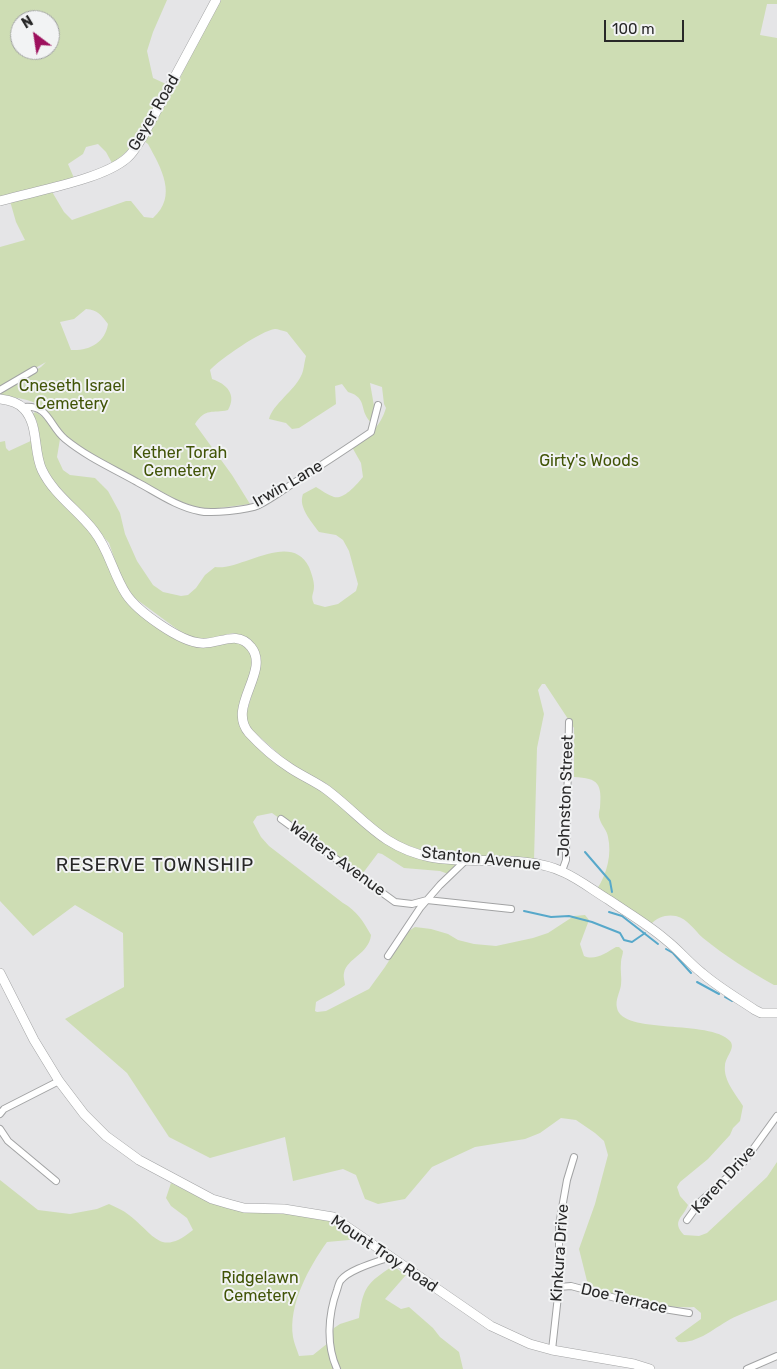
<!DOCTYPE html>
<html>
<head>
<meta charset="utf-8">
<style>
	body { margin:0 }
	#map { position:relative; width:777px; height:1369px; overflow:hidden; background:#e5e5e7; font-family:Rubik,sans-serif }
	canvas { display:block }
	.north { position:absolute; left:10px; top:10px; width:50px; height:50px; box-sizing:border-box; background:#f2f3f4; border:1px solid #a1a2a2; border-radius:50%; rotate:329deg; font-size:14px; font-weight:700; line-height:20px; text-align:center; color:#282828 }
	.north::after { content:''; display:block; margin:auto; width:18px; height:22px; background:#9d105d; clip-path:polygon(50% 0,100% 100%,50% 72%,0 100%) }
	.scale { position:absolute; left:604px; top:20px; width:80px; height:22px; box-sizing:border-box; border:2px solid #282828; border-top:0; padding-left:6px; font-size:15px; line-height:18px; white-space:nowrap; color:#282828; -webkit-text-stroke:4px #f2f3f4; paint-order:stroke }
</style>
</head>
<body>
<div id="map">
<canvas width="777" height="1369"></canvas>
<div class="north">N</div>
<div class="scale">100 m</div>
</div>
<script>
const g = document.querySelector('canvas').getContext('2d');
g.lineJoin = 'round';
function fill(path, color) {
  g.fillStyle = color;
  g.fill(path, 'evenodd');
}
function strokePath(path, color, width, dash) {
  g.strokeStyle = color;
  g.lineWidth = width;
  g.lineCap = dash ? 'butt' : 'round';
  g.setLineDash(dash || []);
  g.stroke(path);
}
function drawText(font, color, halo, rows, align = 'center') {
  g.font = font + ' Rubik,sans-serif';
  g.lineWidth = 4;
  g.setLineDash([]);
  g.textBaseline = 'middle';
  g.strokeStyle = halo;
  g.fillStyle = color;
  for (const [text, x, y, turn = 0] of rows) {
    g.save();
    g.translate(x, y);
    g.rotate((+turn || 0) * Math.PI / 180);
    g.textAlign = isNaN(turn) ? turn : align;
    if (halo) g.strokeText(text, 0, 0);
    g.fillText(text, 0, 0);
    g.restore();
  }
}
fill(new Path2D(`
	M0,0H167L153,32L147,51L153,78L166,84C151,114 141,145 112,163L106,152L98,144L86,147L83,154L68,164L74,178L0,198ZM20,20H50V50H20Z
	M220,0H777V4H767L760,35L777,38V985H774C749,971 725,956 703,938C694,930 688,919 676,916C667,914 657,917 651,924L597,889C607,874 612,854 608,837C607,830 602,826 600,820C598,816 599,812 600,808C602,784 599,778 574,777V728L545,684H542L538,690L544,714L537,748L534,860L427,852L395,841L376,828L327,784L290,764L253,731L247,723L246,715L261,663L258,649L251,640L241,635L233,633L203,640L185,635L132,596L122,580L109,543L52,479L43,464L39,433L37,422L33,414L35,412C46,417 53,430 60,439L57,457L63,470L70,475L95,478L108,491L120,513L125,534L137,561L153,585L163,592L181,596L188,595L196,588L205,575L215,567C241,571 291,530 309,567C311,572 314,580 314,586C314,595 310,595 314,604L325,607L338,604L356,591L358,584L349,551L343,540L336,535L319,532C311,521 298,507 303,494L316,487C321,490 328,495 334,497C344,500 357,484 363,477L361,463L352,447C368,436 380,428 386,408L384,404L382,387L370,383L374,406L372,423C358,412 369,398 348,392L342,384L335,386L336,404L299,428L292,429L286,423L269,419C273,404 294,391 301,376C304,371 304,363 306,356L287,332C283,331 278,329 275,329C262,330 219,360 210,370L212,379C227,384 237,395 228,410C212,414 206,407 195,424L232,475L250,504L211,509L197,507L181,502L103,461L73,443C60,433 56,421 45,410C35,399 14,397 0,396V392L41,367L46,362L0,388V247L25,240L16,222L10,201L51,190L64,212L72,220L126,201H131L144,217L153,218C178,196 161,168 148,144L144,141L181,76L199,38ZM86,309C98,310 101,315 108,324C105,343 89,351 71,350L60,322L74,319Z
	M35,439L43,472L94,531L130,599L193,642L239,638L255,654L242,711L249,733L325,789L375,832L413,852L466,860L451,875L440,871L404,868L382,854L378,853L360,877L272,813L257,816L253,822L261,837L269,846L343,903C357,911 363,921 371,935C369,954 347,958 344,973C343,977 345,982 345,985C336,992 326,996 316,1002L315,1011L317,1012L326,1011L369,989L385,967L407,932L415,927L431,929L448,934L458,940L474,944L496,946L533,938L548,933L574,916L585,915L589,920L580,944L584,956C595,961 606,953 616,947H619L623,951C623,955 621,958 621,962C620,970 622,978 621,985C620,992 615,1000 617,1008C622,1035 710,1019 730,1041C736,1048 726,1056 725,1065C723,1080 735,1093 743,1106L740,1121L733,1128L730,1135L708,1159L680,1182L677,1187L680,1196L688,1205C683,1218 671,1221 684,1235L699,1236L707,1233L767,1177L777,1162V1300C764,1305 750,1310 737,1316C718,1324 700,1344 678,1342L675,1338L701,1319V1313L694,1307C658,1309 625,1297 591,1287L587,1281L579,1249L595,1204L608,1155L604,1141L595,1133L576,1120L561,1118L540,1133L525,1139L475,1147L432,1167L405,1199L378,1204L365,1199L356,1175L343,1169L293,1181L285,1137L210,1158L169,1137L127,1073L65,1019L124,987L123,933L75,905L33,936L0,901V442L5,441L6,448L9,451Z
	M0,1180L38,1210L70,1214L97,1209L109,1204C115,1207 123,1210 129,1215C155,1235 160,1257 193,1230L187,1218L171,1206L166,1198L171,1183L199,1197L330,1221L360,1239L327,1242C309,1267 288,1305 293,1337C294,1343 297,1350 299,1356L313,1355L328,1343L334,1328L340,1324L359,1318C363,1287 367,1283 393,1266L406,1275L385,1299L401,1309L409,1307L433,1328L440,1337L459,1352L463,1369H0Z`), '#ceddb4');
strokePath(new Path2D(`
	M585,852L610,881L612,892
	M524,911L551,917L569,916L592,922L620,933L624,940L632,942L645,933
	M609,912L622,916L658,944
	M666,949L673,953L691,973
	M697,982L719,994
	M725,997L732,1001`), '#57a8ca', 2);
const street = new Path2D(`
	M0,390L34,370
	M23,407C49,404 49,426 65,439C87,457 112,468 137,482C156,492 177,507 199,511C211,514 248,510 259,505C271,499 283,490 295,482C320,466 346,449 371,432L378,405
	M281,819L395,902L412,904L427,900L511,909
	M562,871L566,860V851L569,722
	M388,956L420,908L440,885L466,860
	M0,1114L4,1109L59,1081
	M0,1129L8,1141L56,1181
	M687,1220L700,1202L743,1163L777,1116
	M559,1287L571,1286L645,1306L689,1313
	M552,1350L559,1287V1225L567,1180L574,1157
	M337,1369C326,1345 328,1315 337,1290C338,1287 339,1282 341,1280C350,1269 377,1262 390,1257
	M747,1369L777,1356`);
const secondary = new Path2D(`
	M0,201C34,191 102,180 127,158C134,152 138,144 143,136L216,0
	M0,399C9,400 18,402 24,409C39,425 33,451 42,470C54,495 78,510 94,531C109,550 113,574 126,594C137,611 180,642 201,643C218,645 237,629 251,647C271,671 226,707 249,733C261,746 276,759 290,768C302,776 316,782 327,790C364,818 381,847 430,857C471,865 526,854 563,872C579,879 594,891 609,900C628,913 649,925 666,940C679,950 689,963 702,973C718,987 737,998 755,1010L761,1013H777
	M0,973L34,1040L59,1081L84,1114L106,1136L139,1160L212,1199L229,1204L244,1208L284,1209L333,1217L491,1326L530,1344L552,1350L634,1364L650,1369`);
strokePath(street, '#a2a3a4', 8);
strokePath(secondary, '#a2a3a4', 10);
strokePath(street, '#fff', 6);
strokePath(secondary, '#fff', 9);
drawText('16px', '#282828', '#f2f3f4', [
	["Geyer Road",154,113,-60],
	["Irwin Lane",288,484,-30],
	["Johnston Street",566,796,-88],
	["Walters Avenue",337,859,36],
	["Stanton Avenue",481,859,6],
	["Karen Drive",724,1180,-47],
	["Kinkura Drive",560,1253,-86],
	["Mount Troy Road",384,1254,34],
	["Doe Terrace",624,1299,13]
]);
drawText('16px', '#415407', '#f2f3f4', [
	["Cneseth Israel",72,386],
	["Cemetery",72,404],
	["Kether Torah",180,453],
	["Cemetery",180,471],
	["Girty's Woods",589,461],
	["Ridgelawn",260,1278],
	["Cemetery",260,1296]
]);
g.letterSpacing = '1px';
drawText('19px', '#282828', '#f2f3f4', [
	["RESERVE TOWNSHIP",155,866]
]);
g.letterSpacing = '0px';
</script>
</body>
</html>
